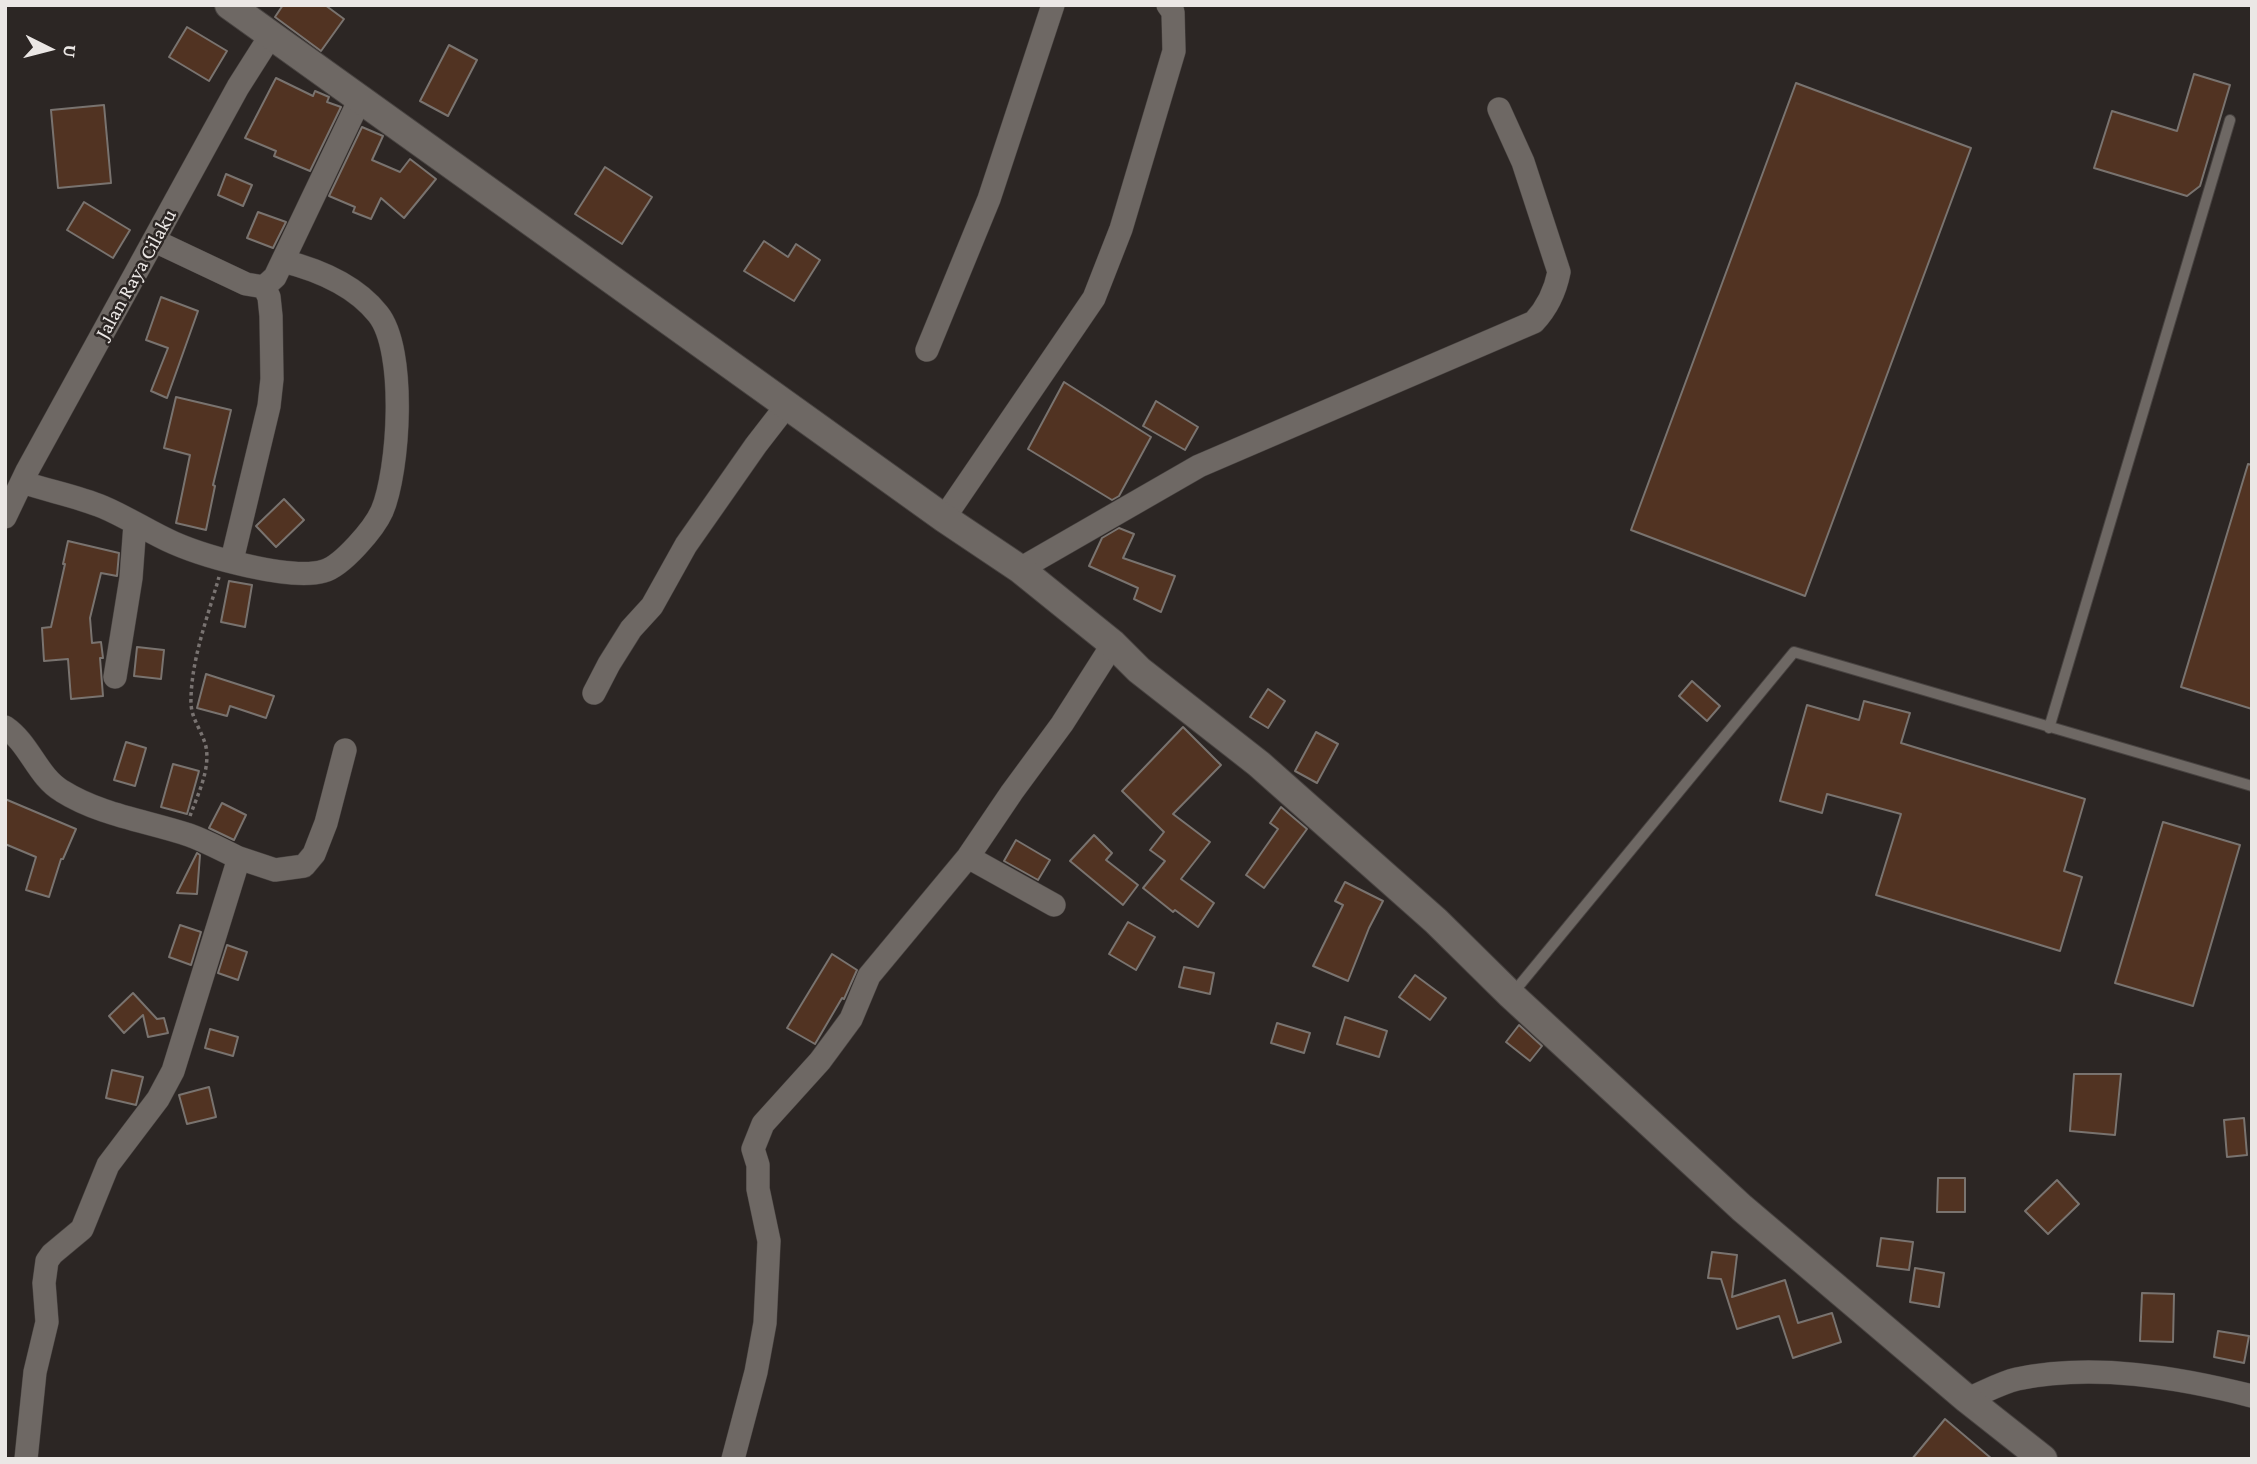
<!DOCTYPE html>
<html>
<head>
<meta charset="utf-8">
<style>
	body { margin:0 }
	#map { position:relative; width:2257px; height:1464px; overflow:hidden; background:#2c2624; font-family:"Crimson Pro",serif }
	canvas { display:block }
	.frame { position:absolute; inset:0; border:7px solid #ebe7e5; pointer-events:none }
	.north { position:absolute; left:14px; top:14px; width:70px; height:70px; -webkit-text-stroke:5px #2c2624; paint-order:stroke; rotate:96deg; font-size:19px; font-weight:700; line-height:28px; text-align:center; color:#ebe7e5 }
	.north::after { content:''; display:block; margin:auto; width:24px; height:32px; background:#ebe7e5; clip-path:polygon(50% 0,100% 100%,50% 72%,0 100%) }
</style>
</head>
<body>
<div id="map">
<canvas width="2257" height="1464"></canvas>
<div class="frame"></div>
<div class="north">U</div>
</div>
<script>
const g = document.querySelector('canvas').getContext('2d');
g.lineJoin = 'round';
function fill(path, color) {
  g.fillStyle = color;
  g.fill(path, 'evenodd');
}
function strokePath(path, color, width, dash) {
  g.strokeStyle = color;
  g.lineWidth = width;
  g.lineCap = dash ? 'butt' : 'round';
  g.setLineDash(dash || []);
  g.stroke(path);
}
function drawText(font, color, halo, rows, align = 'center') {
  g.font = font + ' "Crimson Pro",serif';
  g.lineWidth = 5;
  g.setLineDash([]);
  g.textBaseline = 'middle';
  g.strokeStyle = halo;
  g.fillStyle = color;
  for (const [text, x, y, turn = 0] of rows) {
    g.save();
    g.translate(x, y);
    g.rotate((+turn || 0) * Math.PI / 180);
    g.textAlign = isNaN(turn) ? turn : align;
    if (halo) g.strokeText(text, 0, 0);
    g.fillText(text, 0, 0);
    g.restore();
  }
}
const building = new Path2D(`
	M283,5H325L344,19L321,51L275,17Z
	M187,27L227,51L209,81L169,57Z
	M449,45L477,60L448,116L420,101Z
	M2194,74L2230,85L2200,186L2187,196L2094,168L2112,111L2177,131Z
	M276,78L313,96L315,91L329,97L327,102L341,107L310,171L274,156L276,151L245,138Z
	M1796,83L1971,148L1805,596L1631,530Z
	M104,105L111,183L58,188L51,110Z
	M362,127L383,136L372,160L400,172L410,159L436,179L404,218L381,198L371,219L353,212L355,207L329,196Z
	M605,167L652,197L622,244L575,214Z
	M226,174L252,185L243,206L218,195Z
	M84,202L130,230L113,258L67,230Z
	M258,212L286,222L273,248L247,238Z
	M764,241L788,257L796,244L820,260L794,301L744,271Z
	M161,297L198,311L167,398L151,391L168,348L146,340Z
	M1064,382L1151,437L1119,496L1112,500L1028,449Z
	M176,397L231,410L213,485L215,486L206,530L176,523L190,455L164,448Z
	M1156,401L1198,427L1185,450L1143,426Z
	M2248,464L2252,465V709L2181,687Z
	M284,499L304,520L276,547L256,526Z
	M1119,528L1134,534L1123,558L1175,576L1161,612L1134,599L1138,588L1089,566L1102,538Z
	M68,541L119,553L117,576L101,573L90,618L92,643L101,642L103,658H100L103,696L71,699L68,659L44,661L42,628L51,627L65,564H63Z
	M229,581L252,585L245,627L221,622Z
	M137,647L164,650L161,679L134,676Z
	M206,674L274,696L266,718L230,706L227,716L197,708Z
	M1692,681L1720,706L1707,721L1679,696Z
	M1268,689L1285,701L1268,728L1250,717Z
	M1864,701L1910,713L1901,743L2085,799L2064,871L2082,877L2060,951L1876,895L1901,814L1827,794L1822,813L1780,801L1807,705L1859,720Z
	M1183,727L1221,765L1173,814L1210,842L1181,879L1214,903L1198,927L1175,910L1173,912L1143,888L1165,861L1150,850L1164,832L1122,791Z
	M1316,732L1338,744L1317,783L1295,771Z
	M126,742L146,748L135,786L114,780Z
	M173,764L199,771L187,814L161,807Z
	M5,799L76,829L63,859H61L49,897L26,890L36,857L5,844Z
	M222,803L246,815L234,840L209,828Z
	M1281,807L1307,829L1264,888L1246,875L1278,829L1270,823Z
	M2163,822L2240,845L2193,1006L2115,983Z
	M1094,835L1112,853L1106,860L1138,885L1123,905L1070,861Z
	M1016,840L1050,860L1038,880L1004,861Z
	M197,853L200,855L197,894L177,893Z
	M1345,882L1383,901L1369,928L1348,981L1313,966L1343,905L1335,901Z
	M1128,922L1155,937L1136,970L1109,954Z
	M180,925L201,932L191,965L169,957Z
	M227,945L247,952L238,980L218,973Z
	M832,954L857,970L844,999L842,998L815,1044L787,1028Z
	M1184,967L1214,973L1210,994L1179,987Z
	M1415,975L1446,998L1430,1020L1399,997Z
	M133,993L157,1019L164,1018L168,1033L148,1037L143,1015L124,1033L109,1016Z
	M1345,1017L1387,1031L1379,1057L1337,1044Z
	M1277,1023L1310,1033L1304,1053L1271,1043Z
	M1519,1025L1542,1046L1530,1061L1506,1042Z
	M210,1029L238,1037L233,1056L205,1048Z
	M112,1070L143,1077L136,1105L106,1098Z
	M2074,1074H2121L2115,1135L2070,1131Z
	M209,1087L216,1117L187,1124L179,1095Z
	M2244,1118L2247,1155L2227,1157L2224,1120Z
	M1938,1178H1965V1212H1937Z
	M2057,1180L2079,1204L2048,1234L2025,1211Z
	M1881,1238L1913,1242L1909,1270L1877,1266Z
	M1712,1252L1737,1255L1732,1297L1785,1280L1798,1323L1832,1313L1841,1342L1793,1358L1779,1316L1737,1329L1721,1279L1708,1278Z
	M1915,1268L1944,1273L1939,1307L1910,1302Z
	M2142,1293L2174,1294L2173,1342L2140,1341Z
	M2218,1331L2249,1336L2244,1363L2214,1357Z
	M1945,1419L1992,1459H1912Z`);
fill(building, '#513322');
strokePath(building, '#79736f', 2);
const service = new Path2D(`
	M2049,728L2230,120
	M1513,993L1794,652L2252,786`);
const minor = new Path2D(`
	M155,241L246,284L264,287L275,277L360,99
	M927,350L989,199L1053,5
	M22,482C48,491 77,496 103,507C127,517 149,532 174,543C206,557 291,581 324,571C342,566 374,529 382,511C399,471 407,350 378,314C355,285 319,270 283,261
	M5,517L27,471L238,87L271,35
	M944,518L1094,298L1121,229L1174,51L1173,12L1168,5
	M232,560L269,406L272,379L271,316L269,297L264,287
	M1020,569L1199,466L1534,322C1548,307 1555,292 1559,272L1523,162L1499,109
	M115,677L131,578L135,524
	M594,693L609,664L631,629L652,606L686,545L756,445L787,405
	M5,727C30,744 37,776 62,791C100,815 147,821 189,835C206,841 222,850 239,858L173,1071L158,1099L108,1165L82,1229L52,1254L47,1261L44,1283L47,1322L35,1372L26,1459
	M968,857L1054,905
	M239,858L275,870L304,866L314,854L326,823L345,750
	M1967,1399C1983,1393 2000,1383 2017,1379C2093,1363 2177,1377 2252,1396
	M733,1459L756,1372L765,1323L769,1241L758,1189V1165L753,1149L763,1124L820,1061L851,1019L869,976L968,857L1012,792L1062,724L1113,644`);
const tertiary = new Path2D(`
	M229,5L944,518L1020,569L1113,644L1139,670L1259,764L1436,921L1511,995L1742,1208L1967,1399L2043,1459`);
strokePath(service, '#484341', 12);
strokePath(minor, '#484341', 24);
strokePath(tertiary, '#484341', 30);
strokePath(new Path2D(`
	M190,816C198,794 212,766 205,743C199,725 190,717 191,698C192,657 208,616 219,577`), '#797371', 3.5, [3.5, 3.5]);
strokePath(service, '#6e6864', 10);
strokePath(minor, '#6e6864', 23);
strokePath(tertiary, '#6e6864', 28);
drawText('21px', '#ebe7e5', '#2c2624', [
	["Jalan Raya Cilaku",136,274,-61]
]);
</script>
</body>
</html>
